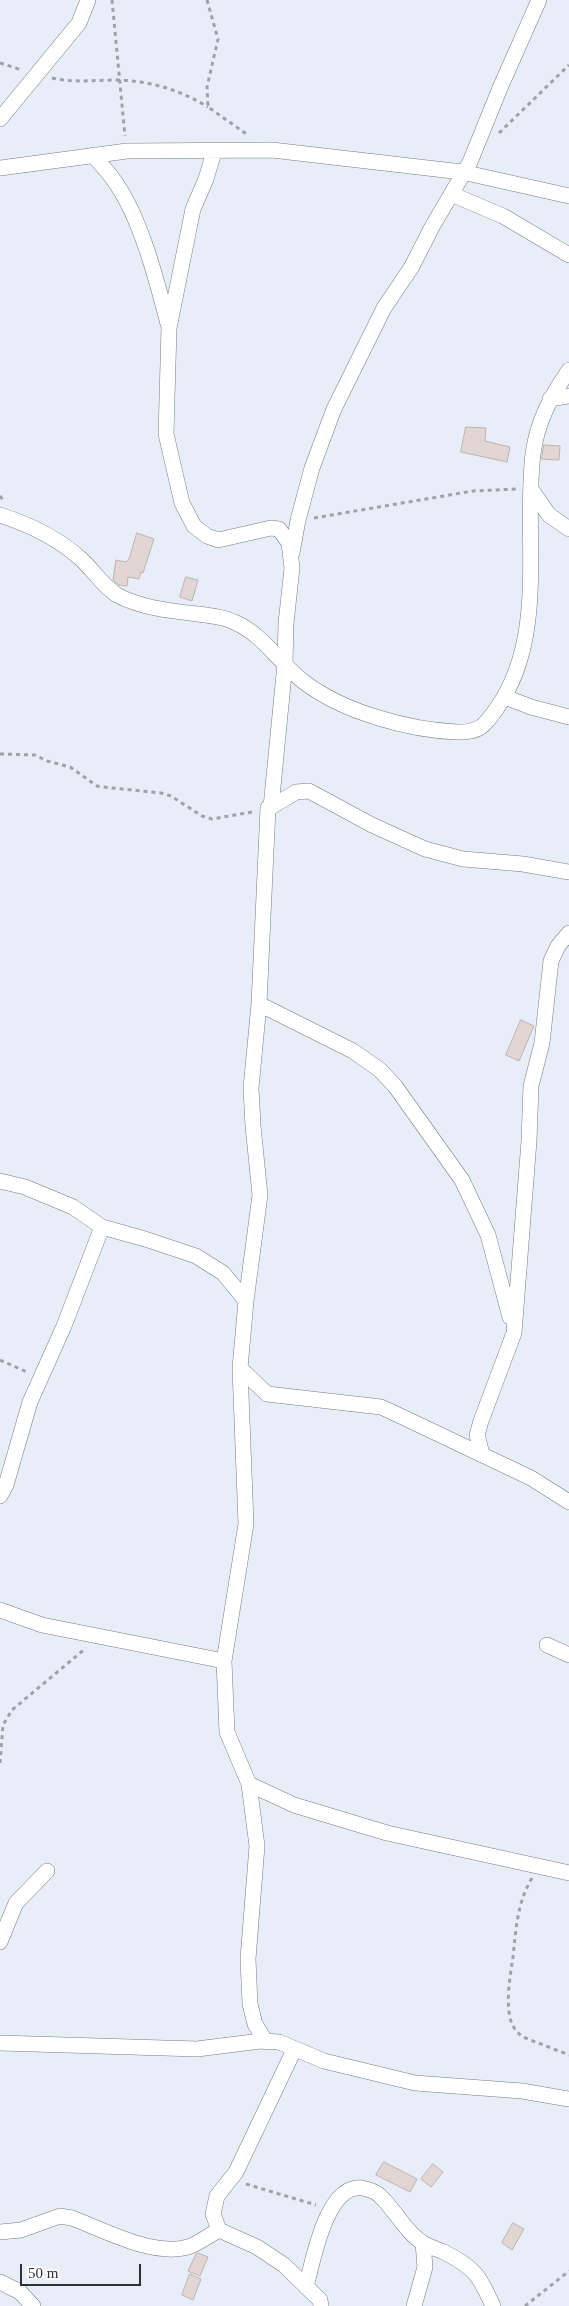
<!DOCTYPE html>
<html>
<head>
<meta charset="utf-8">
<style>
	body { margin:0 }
	#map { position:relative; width:569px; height:2306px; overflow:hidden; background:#e7eef7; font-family:Georgia,serif }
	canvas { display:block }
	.scale { position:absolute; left:20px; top:2264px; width:121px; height:22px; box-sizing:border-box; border:2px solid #2e3134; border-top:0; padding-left:6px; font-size:15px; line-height:18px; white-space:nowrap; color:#2e3134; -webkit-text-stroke:4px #fff; paint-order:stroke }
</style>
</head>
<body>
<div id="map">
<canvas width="569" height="2306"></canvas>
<div class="scale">50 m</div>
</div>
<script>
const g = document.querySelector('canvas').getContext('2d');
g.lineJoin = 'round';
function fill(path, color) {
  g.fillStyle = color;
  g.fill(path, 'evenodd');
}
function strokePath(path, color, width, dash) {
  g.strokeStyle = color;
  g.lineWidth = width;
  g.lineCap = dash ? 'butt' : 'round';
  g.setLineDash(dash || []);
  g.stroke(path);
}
const building = new Path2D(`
	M466,427L486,428L485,441L510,447L507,462L461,452Z
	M544,445L560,446L559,460L542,459Z
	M137,533L154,539L143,573L141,572L139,579L128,577L127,586L119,585L113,580L116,560L126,562L129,559Z
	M186,577L198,580L192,601L180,597Z
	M521,1020L534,1026L519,1061L506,1055Z
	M384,2162L417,2179L410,2192L376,2175Z
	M433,2164L443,2172L431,2187L421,2179Z
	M513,2223L524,2229L512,2250L502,2243Z
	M198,2253L208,2257L200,2276L188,2271L196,2254Z
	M190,2274L201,2279L193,2300L182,2295Z`);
fill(building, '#e2d6d4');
strokePath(building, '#bdb2b0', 1);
const minor = new Path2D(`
	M0,119L79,23L88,0
	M214,152L206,179L193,209L169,328L166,434L182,503L194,526L207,536L218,540L271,528L279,529L289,543L292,568L286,623L285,664L271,807L268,808L259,1004L251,1088L253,1126L260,1195L246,1301L240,1368L246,1524L224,1661L227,1732L249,1784L294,1805L387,1833L569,1873
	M93,155C100,163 107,171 113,179C140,215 157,281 168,324
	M0,168L127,151L272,150L462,172L569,196
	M451,194L503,216L569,255
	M550,399L569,396
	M531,489L549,515L569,529
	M0,515C28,524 59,539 81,559C93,570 103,586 117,595C141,608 171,611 198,614C210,616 223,616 234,622C263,634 280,664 304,682C343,712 409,730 457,732C480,733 485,725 497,708C548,635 523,537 533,454C537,422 551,396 569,370
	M292,553L298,520L312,468L334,409L384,308L411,268L432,227L470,162L500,88L539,0
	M505,697L531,707L569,717
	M271,807L296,792L309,791L372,825L425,849L463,859L523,864L569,872
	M259,1004L353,1051L380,1070L395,1086L462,1180L488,1235L510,1317
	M0,1181L25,1187L73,1207L102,1227L145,1239L196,1256L223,1273L246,1301
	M240,1368L267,1394L381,1407L392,1412L531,1478L569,1502
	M482,1454L477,1435L481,1421L514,1333L529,1141L531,1086L542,1043L551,961L558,946L569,933
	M0,1496L6,1485L30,1402L64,1326L102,1227
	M0,1610L42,1625L224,1661
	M547,1645L569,1655
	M249,1784L257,1846L248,1959L250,2004L255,2024L266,2042
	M0,1942L16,1903L47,1871
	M0,2043L197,2049L261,2041L279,2042L324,2061L415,2083L522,2091L569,2099
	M294,2050L236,2172L217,2196L213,2214L219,2230L257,2247L284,2265L320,2300L321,2306
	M0,2232L21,2230L60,2216L72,2218C104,2230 153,2257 188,2247C198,2244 209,2235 219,2230
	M0,2282L20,2292L33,2306
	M306,2287C313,2261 326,2184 362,2188C367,2189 375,2191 379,2195C394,2208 406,2233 423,2243C429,2247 437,2249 444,2252C475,2268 479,2275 493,2306
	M414,2306L425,2267L423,2243`);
strokePath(minor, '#757b82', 16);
strokePath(new Path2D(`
	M112,0L125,136
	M207,0L218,39L207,87L208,107L248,135
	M0,63L22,70
	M52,78C74,83 95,80 118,80C151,81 180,90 208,107
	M499,133L569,65
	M0,496L4,501
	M314,518L473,491L517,489
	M0,754L35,755L47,761L70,767L97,786L103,787L161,793L171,796L202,816L212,819L252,812
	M0,1360L27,1372
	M0,1763L3,1725L12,1710L86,1648
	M532,1878C517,1903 516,1929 513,1957C510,1977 506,1998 510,2018C512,2026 516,2032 523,2037L569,2055
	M246,2184L316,2205
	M525,2306L569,2271`), '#9da2a9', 3, [4, 4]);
strokePath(minor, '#fff', 15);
</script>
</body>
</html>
